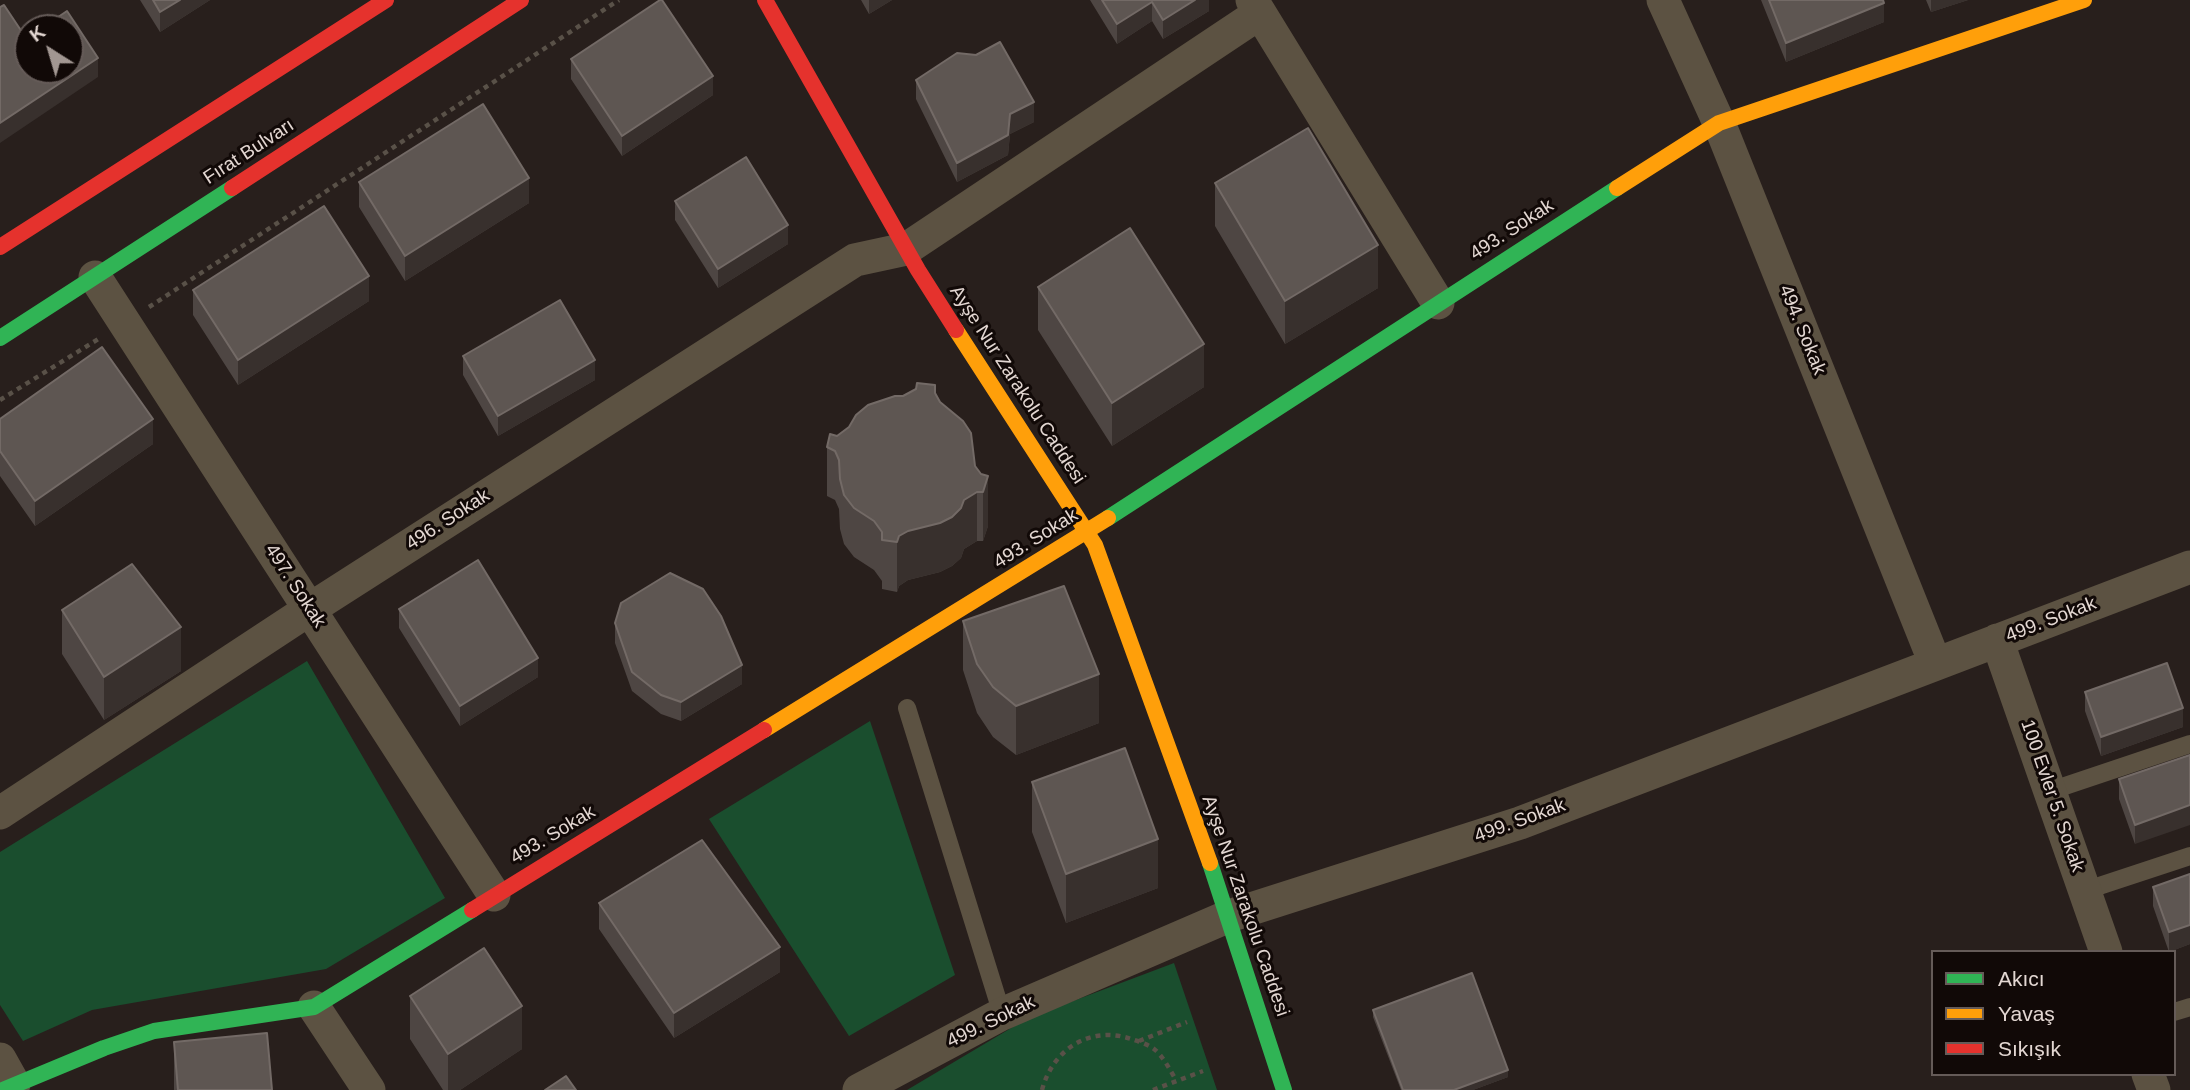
<!DOCTYPE html>
<html>
<head>
<meta charset="utf-8">
<style>
	body { margin:0 }
	#map { position:relative; width:2190px; height:1090px; overflow:hidden; background:#281f1c; font-family:Arial,sans-serif }
	canvas { display:block }
	.legend { position:absolute; left:1931px; top:950px; width:245px; height:126px; box-sizing:border-box; background:#110907; border:2px solid #655b58; margin:0; padding:9px 12px; list-style:none; font-size:21px; color:#e3d7d2 }
	.legend li { display:flex; align-items:center; gap:14px; height:35px }
	.legend b { width:35px; border:2px solid #655b58 }
	.north { position:absolute; left:14px; top:14px; width:70px; height:70px; box-sizing:border-box; background:#110907; border:2px solid #655b58; border-radius:50%; rotate:323deg; font-size:19px; font-weight:700; line-height:28px; text-align:center; color:#e3d7d2 }
	.north::after { content:''; display:block; margin:auto; width:24px; height:32px; background:#a29792; clip-path:polygon(50% 0,100% 100%,50% 72%,0 100%) }
</style>
</head>
<body>
<div id="map">
<canvas width="2190" height="1090"></canvas>
<ul class="legend">
<li><b style="height:9px;background:#30b455"></b>Akıcı</li>
<li><b style="height:9px;background:#ff9f0a"></b>Yavaş</li>
<li><b style="height:9px;background:#e5322d"></b>Sıkışık</li>
</ul>
<div class="north">K</div>
</div>
<script>
const g = document.querySelector('canvas').getContext('2d');
g.lineJoin = 'round';
function fill(path, color) {
  g.fillStyle = color;
  g.fill(path, 'evenodd');
}
function strokePath(path, color, width, dash) {
  g.strokeStyle = color;
  g.lineWidth = width;
  g.lineCap = dash ? 'butt' : 'round';
  g.setLineDash(dash || []);
  g.stroke(path);
}
function drawText(font, color, halo, rows, align = 'center') {
  g.font = font + ' Arial,sans-serif';
  g.lineWidth = 6;
  g.setLineDash([]);
  g.textBaseline = 'middle';
  g.strokeStyle = halo;
  g.fillStyle = color;
  for (const [text, x, y, turn = 0] of rows) {
    g.save();
    g.translate(x, y);
    g.rotate((+turn || 0) * Math.PI / 180);
    g.textAlign = isNaN(turn) ? turn : align;
    if (halo) g.strokeText(text, 0, 0);
    g.fillText(text, 0, 0);
    g.restore();
  }
}
fill(new Path2D(`
	M307,661L445,898L326,969L92,1010L23,1041L0,1005V852Z
	M870,721L955,975L849,1036L709,819Z
	M1174,963L1217,1090H907L1028,1018Z`), '#1a4e2e');
strokePath(new Path2D(`
	M149,307L619,0
	M0,400L100,338
	M1139,1041L1187,1022
	M1042,1090C1053,1048 1092,1024 1134,1040C1140,1042 1149,1045 1154,1049C1163,1056 1170,1070 1176,1080
	M1153,1090L1203,1071`), '#595148', 4.5, [5, 5]);
strokePath(new Path2D(`
	M907,708L1002,1014
	M2050,791L2190,744
	M2084,891L2190,856
	M2174,1012L2190,1007`), '#5c5242', 18);
strokePath(new Path2D(`
	M1252,0L1438,303
	M1663,0L1719,123L1935,663
	M95,277L494,895
	M1997,640L2106,952
	M0,813L310,609L855,260L906,249L1260,13
	M314,1007L369,1090
	M0,1059L14,1084
	M2148,1074L2154,1090
	M859,1090L1002,1014L1229,916L1520,823L2190,567`), '#5c5242', 33);
strokePath(new Path2D(`
	M0,338L232,188
	M1108,518L1617,188
	M1210,863L1284,1090
	M3,1090L104,1048L154,1031L314,1007L472,910`), '#30b455', 16);
strokePath(new Path2D(`
	M1617,188L1719,123L2084,0
	M956,330L1095,545L1210,863
	M764,730L1108,518`), '#ff9f0a', 16);
strokePath(new Path2D(`
	M765,0L918,270L956,330
	M232,188L521,0
	M0,247L386,0
	M472,910L764,730`), '#e5322d', 16);
fill(new Path2D(`
	M140,0H210L160,32Z
	M861,0H892L869,14Z
	M1090,0H1209V11L1163,39L1152,21L1117,44Z
	M1761,0H1883L1884,22L1786,62Z
	M1926,0H1968L1931,12Z
	M571,59L713,95L622,156L571,79Z
	M916,80L1034,122L1010,134L1008,155L957,182L916,99Z
	M359,182L529,203L405,281L359,207Z
	M1215,183L1378,288L1285,344L1215,226Z
	M675,201L788,244L718,288L675,220Z
	M1038,287L1204,387L1112,446L1038,330Z
	M193,290L369,301L238,385L193,315Z
	M463,356L595,380L498,436L463,375Z
	M935,393L975,466L981,474L988,526L983,541H977L964,549L961,558L952,566L940,572L908,580L899,586L897,592L882,589V581L874,570L854,557L844,544L840,529L839,509L835,500L827,496V447L837,436L903,396Z
	M0,419L153,444L35,526L0,476Z
	M399,609L538,677L460,726L399,628Z
	M62,610L181,671L104,720L62,654Z
	M963,621L1099,723L1016,755L993,737L977,713L963,670Z
	M615,623L742,684L681,721L661,714L632,691L615,643Z
	M2085,692L2183,727L2101,756L2085,711Z
	M2190,755L2135,844L2119,799V779Z
	M1032,782L1158,888L1066,923L1032,832Z
	M2190,874V944L2169,952L2153,906V887Z
	M599,903L780,972L674,1038L599,929Z
	M410,996L522,1049L460,1090H443L410,1039Z
	M1373,1010L1508,1077L1473,1090H1401L1373,1017Z
	M174,1042L272,1090H174Z`), '#4e4643');
fill(new Path2D(`
	M180,0H210L160,32V12Z
	M869,0H892L869,14Z
	M1195,0H1209V11L1163,39V20Z
	M1931,0H1968L1931,12Z
	M1152,2V21L1117,44V24Z
	M1884,3V22L1786,62V43Z
	M98,58V77L0,143V123Z
	M713,76V95L622,156V136Z
	M1034,102V122L1010,134L1008,155L957,182V163L1010,114Z
	M529,178V203L405,281V256Z
	M788,225V244L718,288V269Z
	M1378,245V288L1285,344V301Z
	M369,276V301L238,385V360Z
	M1204,344V387L1112,446V403Z
	M595,360V380L498,436V416Z
	M153,419V444L35,526V501Z
	M988,476V526L983,541V492Z
	M977,492V541L964,549L961,558L952,566L940,572L908,580L899,586L897,592V542L899,536L964,500Z
	M181,627V671L104,720V677Z
	M538,658V677L460,726V706Z
	M742,665V684L681,721V702Z
	M1099,674V723L1016,755V706Z
	M2183,708V727L2101,756V737Z
	M2190,805V825L2135,844V825Z
	M1158,839V888L1066,923V874Z
	M2190,925V944L2169,952V932Z
	M780,947V972L674,1038V1013Z
	M522,1006V1049L460,1090H448V1054Z
	M1508,1070V1077L1473,1090H1454Z`), '#38302d');
const building = new Path2D(`
	M153,0H180L160,12Z
	M660,0H662L713,76L622,136L571,59Z
	M1102,0H1195L1163,20L1152,2L1117,24Z
	M1769,0H1883L1884,3L1786,43Z
	M4,5L26,38L28,37V70H70V28H42L67,11L98,58L0,123V7Z
	M1000,42L1034,102L1010,114L1008,135L957,163L916,80L957,53L976,55Z
	M483,104L529,178L405,256L359,182Z
	M1308,128L1378,245L1285,301L1215,183Z
	M746,157L788,225L718,269L675,201Z
	M324,206L369,276L238,360L193,290Z
	M1130,228L1204,344L1112,403L1038,287Z
	M560,300L595,360L498,416L463,356Z
	M102,347L153,419L35,501L0,451V419Z
	M917,383L935,385V393L940,402L963,421L971,433L975,466L981,474L988,476L983,492H977L964,500L961,508L952,517L940,523L908,531L899,536L897,542L882,540V532L874,521L854,508L844,495L840,479L839,460L835,451L827,447L830,434L837,436L849,427L856,415L868,405L895,396H903L916,389Z
	M478,560L538,658L460,706L399,609Z
	M132,564L181,627L104,677L62,610Z
	M670,573L703,589L721,616L742,665L681,702L661,695L632,672L615,623L621,603Z
	M1064,586L1099,674L1016,706L993,687L977,664L963,621Z
	M2167,663L2183,708L2101,737L2085,692Z
	M1125,748L1158,839L1066,874L1032,782Z
	M2190,755V805L2135,825L2119,779Z
	M702,840L780,947L674,1013L599,903Z
	M2190,874V925L2169,932L2153,887Z
	M484,948L522,1006L448,1054L410,996Z
	M1472,973L1508,1070L1454,1090H1403L1373,1010Z
	M267,1033L272,1090H178L174,1042Z
	M566,1076L576,1090H545Z`);
fill(building, '#5e5652');
strokePath(building, '#736a66', 2);
drawText('19px', '#e3d7d2', '#110907', [
	["Fırat Bulvarı",249,152,-33],
	["493. Sokak",1512,230,-33],
	["494. Sokak",1802,330,68],
	["Ayşe Nur Zarakolu Caddesi",1017,385,57],
	["496. Sokak",448,520,-33],
	["493. Sokak",1036,539,-32],
	["497. Sokak",295,586,57],
	["499. Sokak",2051,620,-21],
	["100 Evler 5. Sokak",2052,796,71],
	["499. Sokak",1520,821,-20],
	["493. Sokak",553,835,-31],
	["Ayşe Nur Zarakolu Caddesi",1245,906,71],
	["499. Sokak",991,1022,-26]
]);
</script>
</body>
</html>
